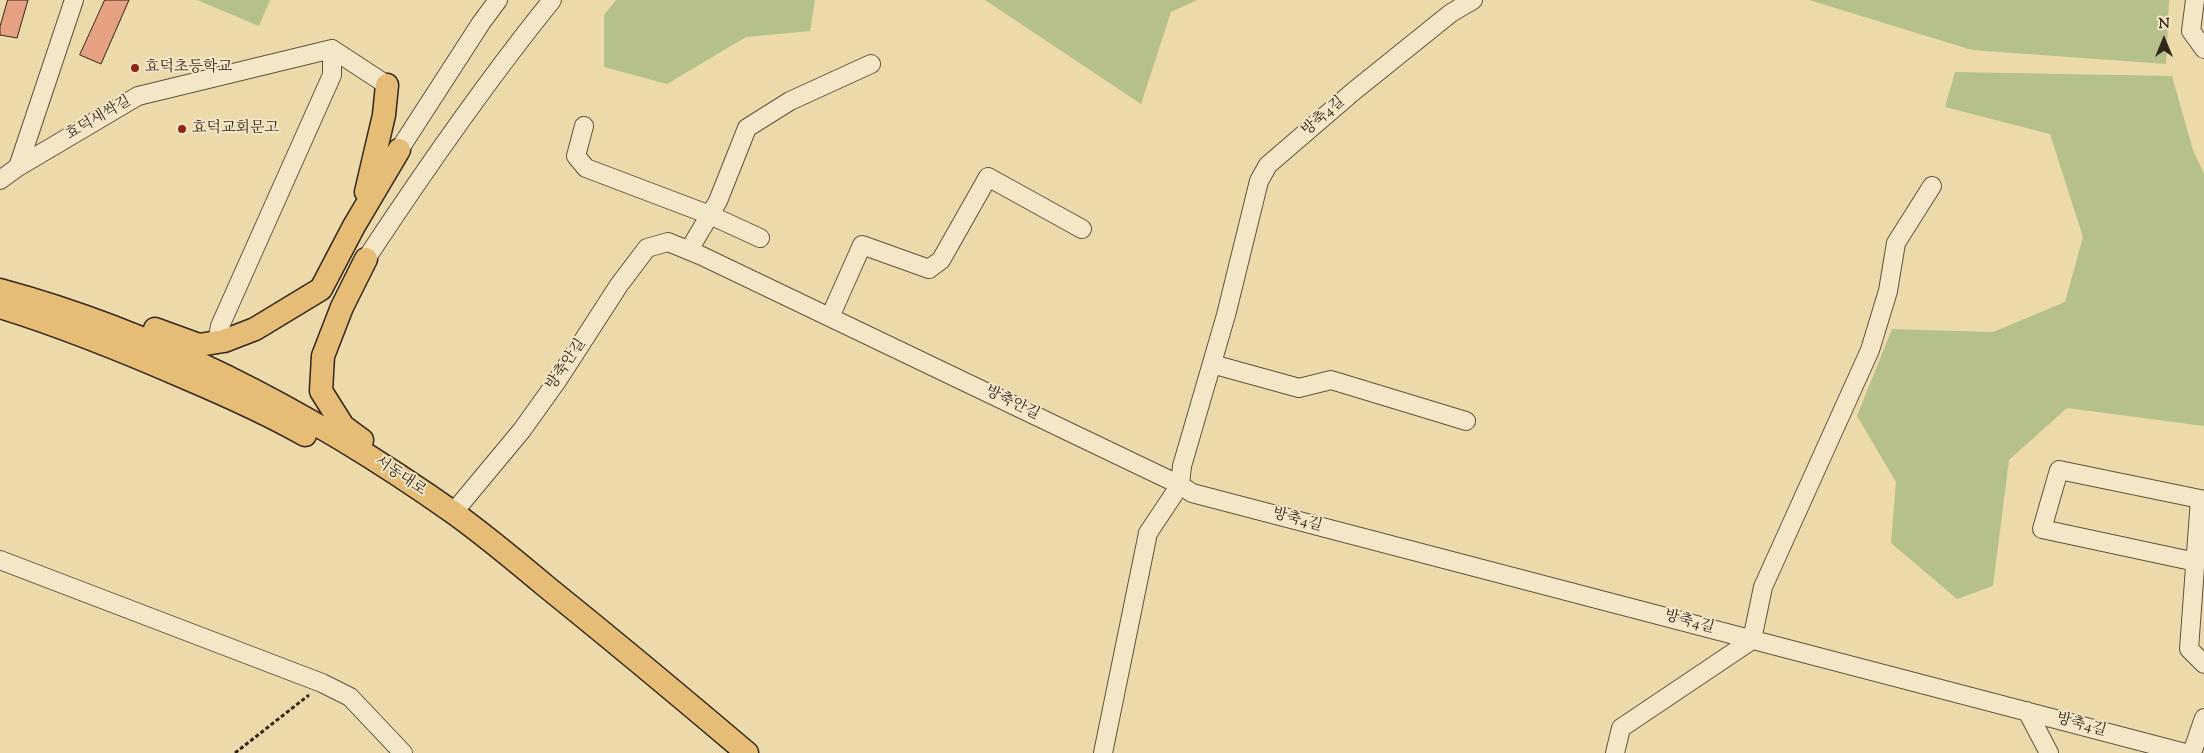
<!DOCTYPE html>
<html>
<head>
<meta charset="utf-8">
<style>
	body { margin:0 }
	#map { position:relative; width:2204px; height:753px; overflow:hidden; background:#ecdaab; font-family:"Sorts Mill Goudy",serif }
	canvas { display:block }
	.north { position:absolute; left:2139px; top:15px; width:50px; height:50px; -webkit-text-stroke:4px #f3e7c8; paint-order:stroke; rotate:0deg; font-size:14px; font-weight:700; line-height:20px; text-align:center; color:#33251c }
	.north::after { content:''; display:block; margin:auto; width:18px; height:22px; background:#33251c; clip-path:polygon(50% 0,100% 100%,50% 72%,0 100%) }
</style>
</head>
<body>
<div id="map">
<canvas width="2204" height="753"></canvas>
<div class="north">N</div>
</div>
<script>
const g = document.querySelector('canvas').getContext('2d');
g.lineJoin = 'round';
function fill(path, color) {
  g.fillStyle = color;
  g.fill(path, 'evenodd');
}
function strokePath(path, color, width, dash) {
  g.strokeStyle = color;
  g.lineWidth = width;
  g.lineCap = dash ? 'butt' : 'round';
  g.setLineDash(dash || []);
  g.stroke(path);
}
function drawText(font, color, halo, rows, align = 'center') {
  g.font = font + ' "Sorts Mill Goudy","Noto Serif KR",serif';
  g.lineWidth = 4;
  g.setLineDash([]);
  g.textBaseline = 'middle';
  g.strokeStyle = halo;
  g.fillStyle = color;
  for (const [text, x, y, turn = 0] of rows) {
    g.save();
    g.translate(x, y);
    g.rotate((+turn || 0) * Math.PI / 180);
    g.textAlign = isNaN(turn) ? turn : align;
    if (halo) g.strokeText(text, 0, 0);
    g.fillText(text, 0, 0);
    g.restore();
  }
}
fill(new Path2D(`
	M197,0H270L259,26Z
	M616,0H815L810,31L746,37L667,84L604,67V15Z
	M985,0H1197L1171,12L1141,104Z
	M1809,0H2169L2166,64L1972,50Z
	M1955,72L2172,76L2193,150L2204,174V426L2067,408L2009,460L1993,586L1957,599L1891,543L1896,482L1857,416L1892,329L1993,332L2065,302L2083,237L2050,134L1945,107Z`), '#b5c08b');
const building = new Path2D(`
	M8,0H28L17,38L0,35V27Z
	M105,0H129L101,64L80,55Z`);
fill(building, '#e6a183');
strokePath(building, '#33251c', 1);
const minor = new Path2D(`
	M2195,0L2191,31L2204,49
	M332,49L387,85
	M584,126L576,156L586,168L710,215L760,238
	M399,150L481,23L498,0
	M18,167L138,96L332,49
	M0,180L18,167L74,0
	M689,250L718,201L747,128L790,101L871,64
	M366,259C424,171 485,83 552,0
	M830,317L862,245L929,269L941,260L988,177L1082,229
	M217,342L220,326L332,75V49
	M1212,364L1299,388L1331,380L1466,421
	M453,513L522,430L557,381L619,285L647,248L668,242L702,256L1180,485L1192,493L2185,753
	M0,560L322,683L350,697L403,753
	M2196,562L2042,529L2059,470L2200,499L2189,649L2204,664
	M2027,711L2049,753
	M1103,753L1148,533L1180,485L1182,466L1226,315L1259,181L1268,165L1354,91L1451,13L1473,0
	M1615,753L1621,728L1752,640L1763,587L1870,350L1888,291L1896,243L1932,186
	M2192,753L2204,718`);
const major = new Path2D(`
	M366,192L384,115L387,85
	M0,290C163,334 317,416 454,513C486,536 517,562 548,588C615,642 681,697 747,753
	M0,307C65,327 126,352 188,379C228,396 268,414 305,435
	M155,329L199,345L224,341L255,329L321,289L354,226L399,150
	M362,440L343,426L321,391L323,356L342,307L366,259`);
strokePath(minor, '#615240', 20);
strokePath(major, '#33251c', 25);
strokePath(new Path2D(`
	M235,753L309,695`), '#33251c', 3, [4, 2.5]);
strokePath(minor, '#f3e7c8', 18);
strokePath(major, '#e6bd76', 22);
for (const [x, y, r, color] of [
	[135,68,5,"#8f2418"],
	[182,129,5,"#8f2418"]
]) {
  const dot = new Path2D();
  dot.arc(x, y, r, 0, 2 * Math.PI);
  g.fillStyle = color;
  g.fill(dot);
  strokePath(dot, '#f3e7c8', 2);
}
drawText('15px', '#33251c', '#f3e7c8', [
	["효덕초등학교",145,68],
	["효덕교회문고",192,129]
], 'left');
drawText('15px', '#33251c', '#f3e7c8', [
	["방축4길",1324,117,-41],
	["효덕새싹길",99,119,-30],
	["방축안길",567,365,-56],
	["방축안길",1012,404,26],
	["서동대로",400,477,34],
	["방축4길",1297,521,15],
	["방축4길",1689,623,15],
	["방축4길",2081,726,15]
]);
</script>
</body>
</html>
